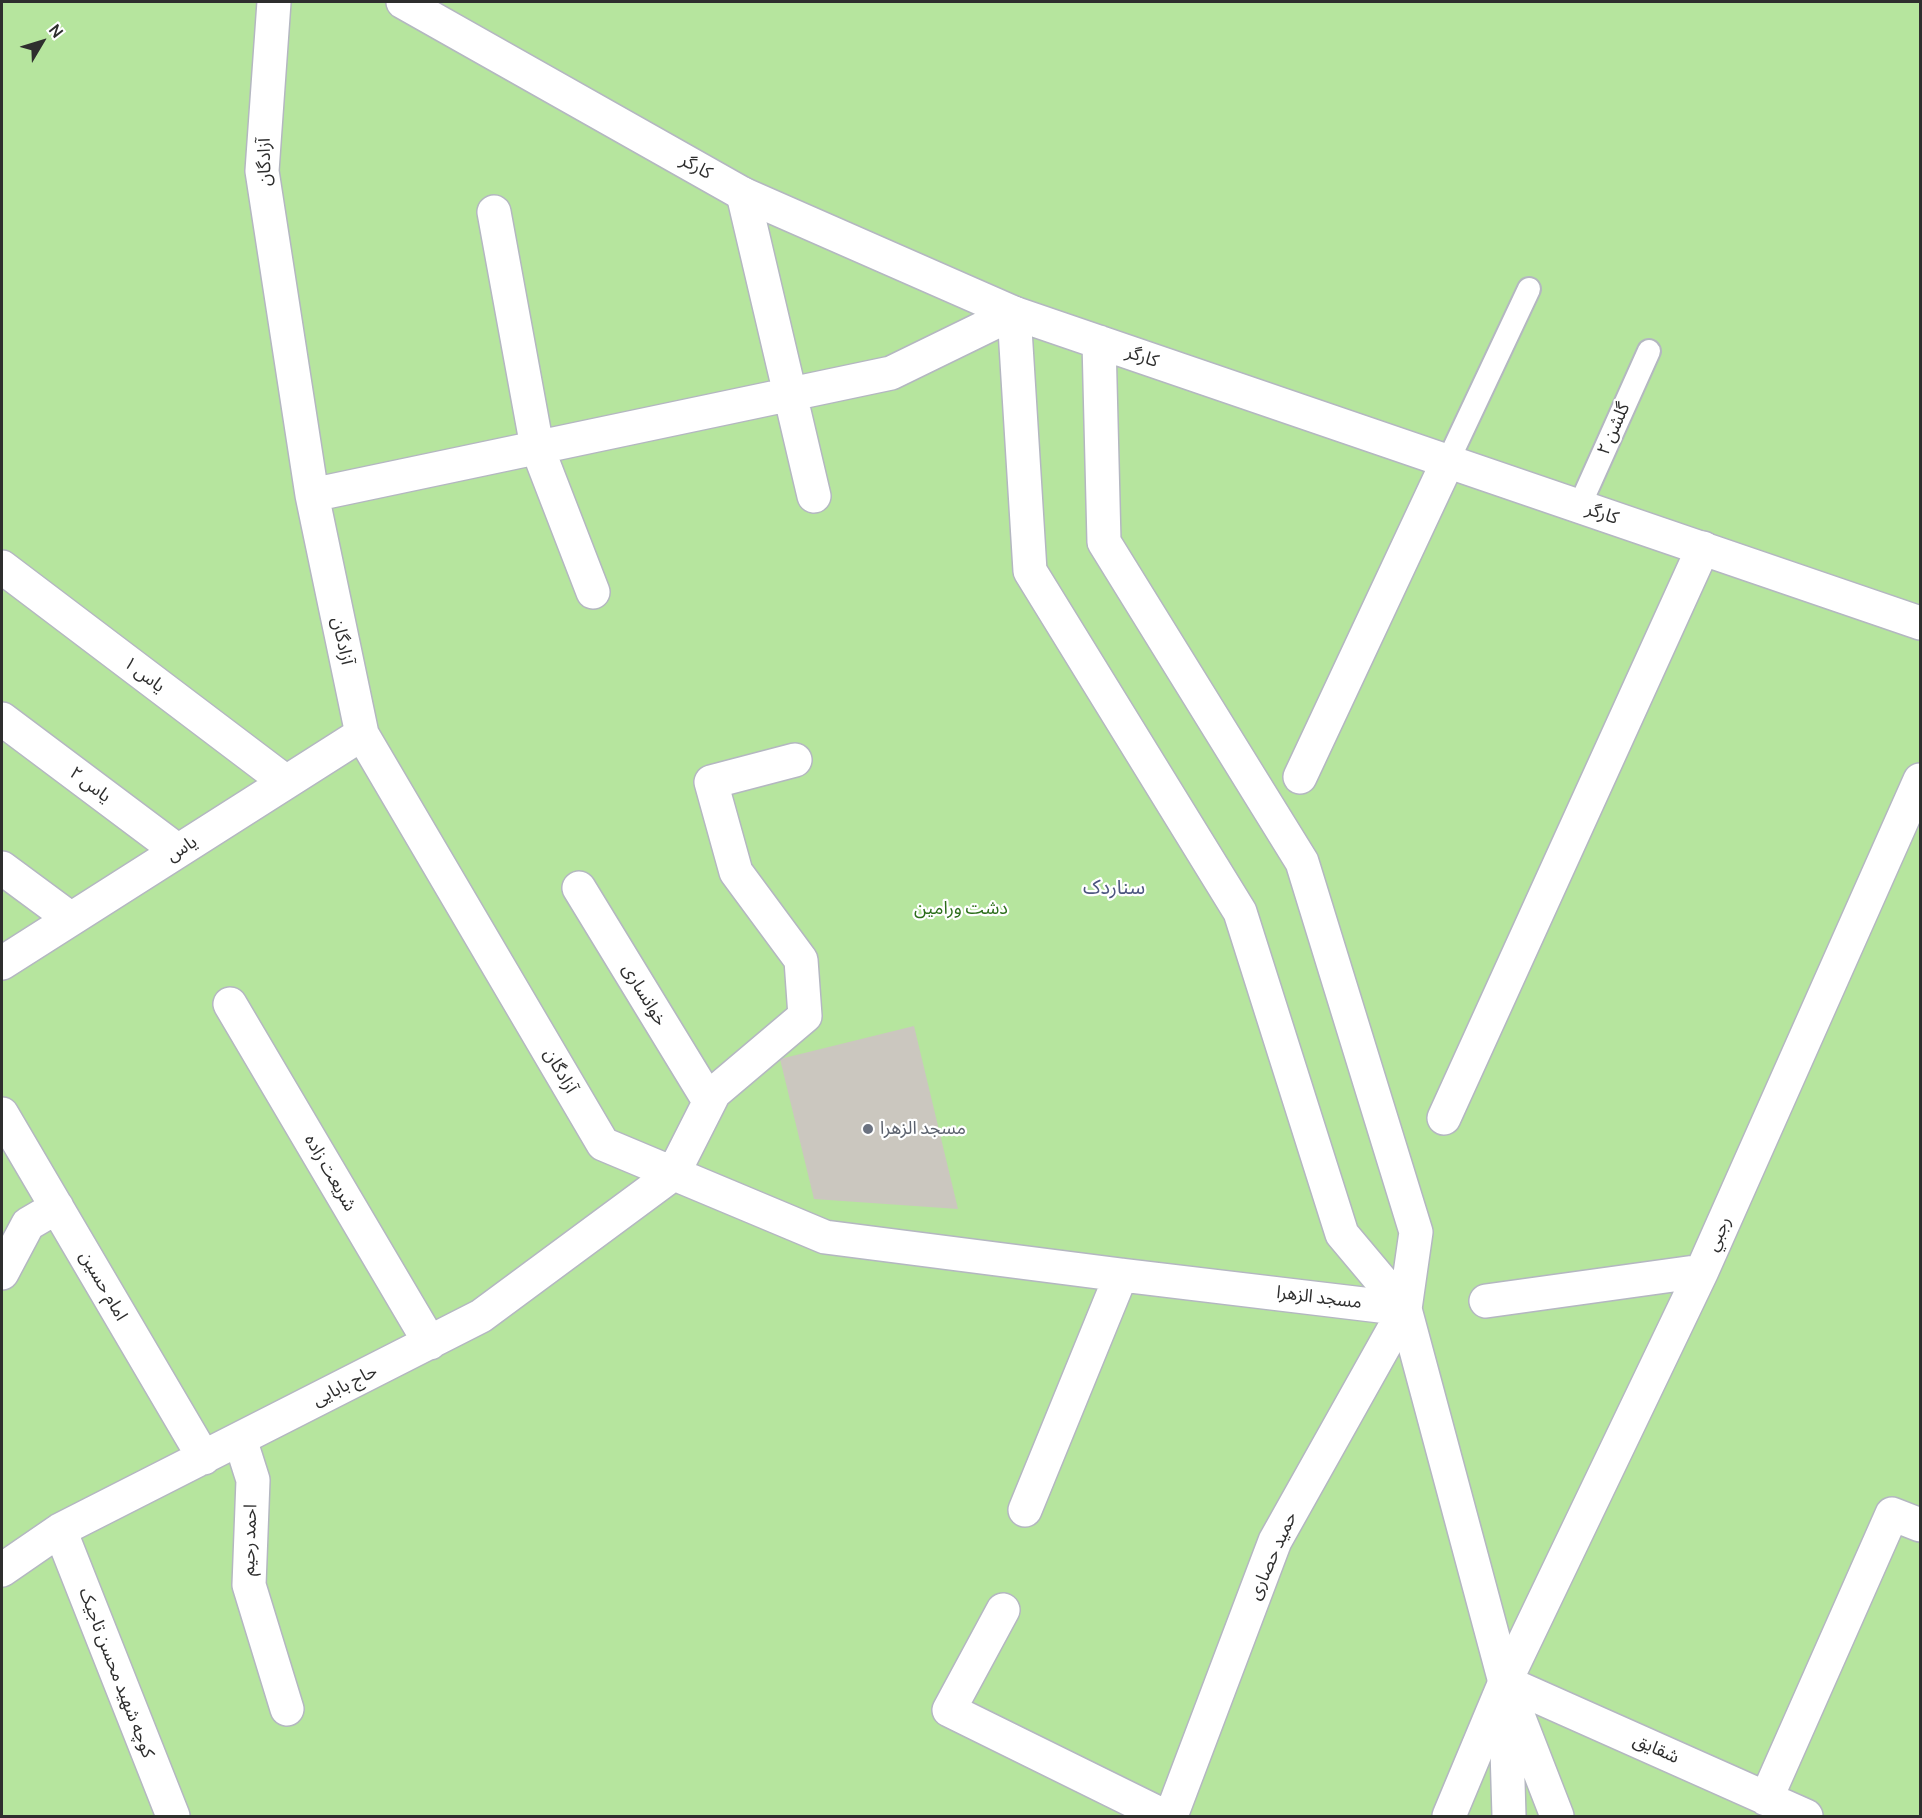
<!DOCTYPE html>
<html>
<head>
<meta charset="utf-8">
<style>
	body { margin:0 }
	#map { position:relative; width:1922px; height:1818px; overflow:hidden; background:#efe9e1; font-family:Manrope,sans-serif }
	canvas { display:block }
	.frame { position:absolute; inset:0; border:3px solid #2e2e2e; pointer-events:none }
	.north { position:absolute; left:12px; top:12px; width:60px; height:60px; -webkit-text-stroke:4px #fff; paint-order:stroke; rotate:52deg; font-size:16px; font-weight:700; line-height:24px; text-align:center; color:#2e2e2e }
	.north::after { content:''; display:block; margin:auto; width:21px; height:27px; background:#2e2e2e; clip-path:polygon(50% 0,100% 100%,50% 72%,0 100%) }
</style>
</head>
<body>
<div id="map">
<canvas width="1922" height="1818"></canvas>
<div class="frame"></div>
<div class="north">N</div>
</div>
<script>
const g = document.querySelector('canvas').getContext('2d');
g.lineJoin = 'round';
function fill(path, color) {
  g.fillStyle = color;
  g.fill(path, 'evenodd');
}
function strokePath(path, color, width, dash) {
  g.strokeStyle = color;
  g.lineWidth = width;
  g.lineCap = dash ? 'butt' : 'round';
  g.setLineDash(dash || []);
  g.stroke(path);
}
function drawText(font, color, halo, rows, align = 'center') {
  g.font = font + ' Manrope,"Noto Sans Arabic",sans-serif';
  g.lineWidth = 4.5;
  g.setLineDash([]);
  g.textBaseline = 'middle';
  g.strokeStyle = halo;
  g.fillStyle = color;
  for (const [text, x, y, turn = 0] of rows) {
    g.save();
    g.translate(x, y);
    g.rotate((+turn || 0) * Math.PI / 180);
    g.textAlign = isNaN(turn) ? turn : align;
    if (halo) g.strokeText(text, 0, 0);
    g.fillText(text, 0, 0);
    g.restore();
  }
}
fill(new Path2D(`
	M2,2H1920V1816H2Z`), '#b6e59e');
fill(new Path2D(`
	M914,1026L958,1209L814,1199L780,1059Z`), '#cbc7bf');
const service = new Path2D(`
	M1448,461L1529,289
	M1579,507L1649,351`);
const minor = new Path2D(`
	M274,2L262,171L312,495L362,734L603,1144L825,1237L1121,1275L1405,1309L1275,1541L1171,1816
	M743,194L814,496
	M494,212L537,447L593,592
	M312,495L891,373L1014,313
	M2,567L286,782
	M2,719L178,851
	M1300,777L1448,461
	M2,868L71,919
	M579,888L709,1101
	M2,963L362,734
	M230,1004L430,1343
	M2,1114L204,1458
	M1444,1118L1703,548
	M2,1273L28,1224L57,1207
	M1486,1301L1702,1271
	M240,1439L253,1480L249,1585L287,1709
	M1025,1510L1121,1275
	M60,1530L173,1816
	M2,1570L60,1530L481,1316L673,1174L714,1093L805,1016L801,960L736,872L711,782L795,760
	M1003,1610L949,1710L1164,1816
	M1505,1682L1806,1816
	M1766,1799L1892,1514L1920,1525
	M1449,1816L1505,1682L1702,1271L1920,780`);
const secondary = new Path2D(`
	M403,2L743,194L1014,313L1920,623
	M1014,313L1030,571L1240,912L1342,1234L1405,1309
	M1099,342L1104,542L1302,862L1416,1232L1405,1309L1505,1682
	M1509,1816L1505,1682L1557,1816`);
strokePath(service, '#b4b7c1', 26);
strokePath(minor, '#b4b7c1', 36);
strokePath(secondary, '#b4b7c1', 36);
strokePath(service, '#fff', 22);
strokePath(minor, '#fff', 33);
strokePath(secondary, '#fff', 33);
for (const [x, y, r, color] of [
	[868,1129,6,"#6b7280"]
]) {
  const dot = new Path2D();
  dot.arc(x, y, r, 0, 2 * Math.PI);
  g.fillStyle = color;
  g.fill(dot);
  strokePath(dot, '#fff', 2);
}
drawText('18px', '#2e2e2e', '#fff', [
	["آزادگان",265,162,-91],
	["کارگر",696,167,29],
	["کارگر",1142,357,19],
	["گلشن ۲",1614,429,-66],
	["کارگر",1602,514,19],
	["آزادگان",342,641,78],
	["یاس ۱",144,675,37],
	["یاس ۲",90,785,37],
	["یاس",182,849,-32],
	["خوانساری",644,995,59],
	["آزادگان",560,1071,60],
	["شریعت زاده",330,1173,60],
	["رجبي",1719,1234,-66],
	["امام حسین",103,1286,60],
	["مسجد الزهرا",1319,1298,7],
	["حاج بابایی",345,1386,-27],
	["احمد رحیم",250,1540,-88],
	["حمید حصاری",1273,1556,-66],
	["کوچه شهید محسن تاجیک",116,1673,69],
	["شقايق",1656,1749,24]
]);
drawText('18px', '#2c6e1b', '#fff', [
	["دشت ورامین",961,909]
]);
drawText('18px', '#5b616d', '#fff', [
	["مسجد الزهرا",880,1129]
], 'left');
drawText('20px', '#4d5680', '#fff', [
	["سناردک",1114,888]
]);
</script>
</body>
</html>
